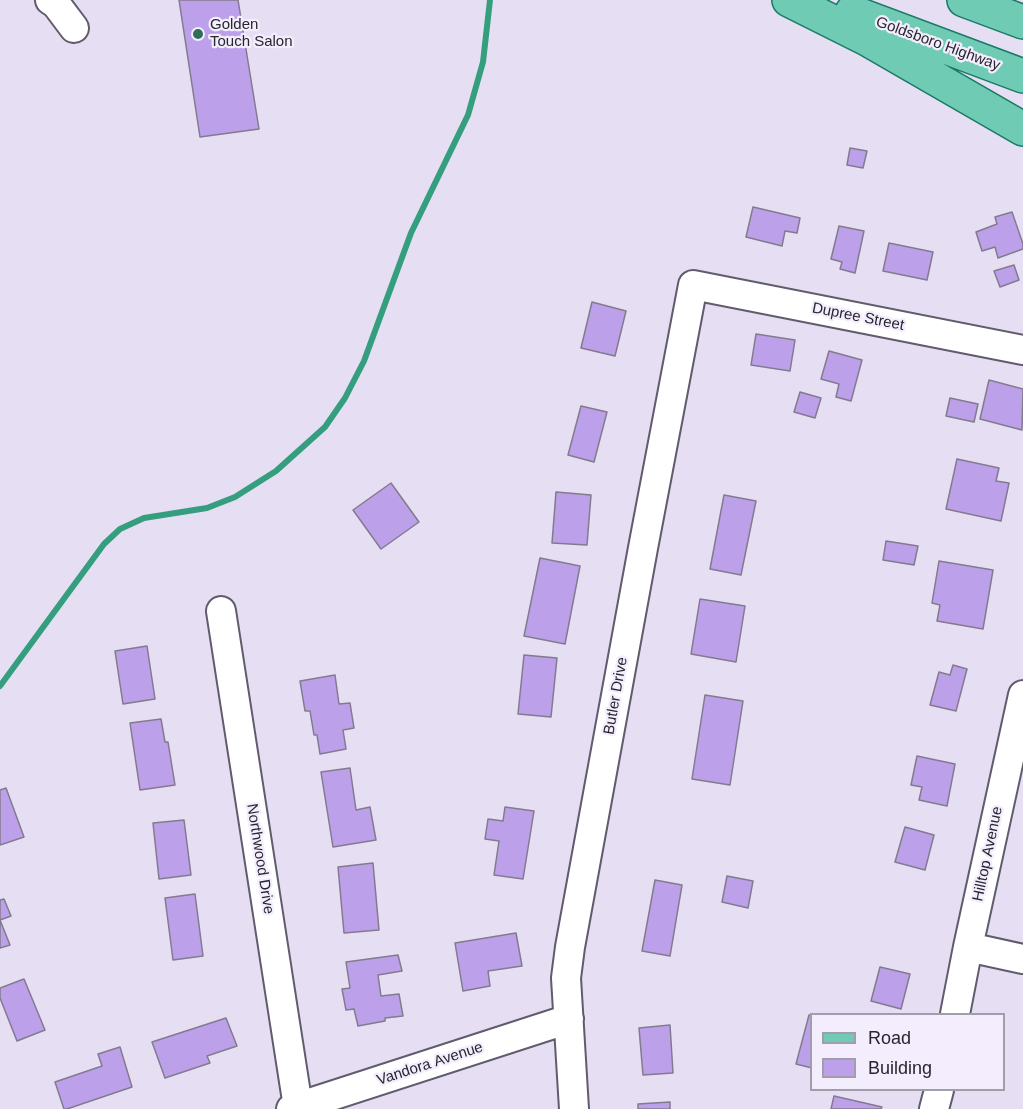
<!DOCTYPE html>
<html>
<head>
<meta charset="utf-8">
<style>
	body { margin:0 }
	#map { position:relative; width:1023px; height:1109px; overflow:hidden; background:#e6dff4; font-family:Helvetica,sans-serif }
	canvas { display:block }
	.legend { position:absolute; left:810px; top:1013px; width:195px; height:78px; box-sizing:border-box; background:#f3edfe; border:2px solid #a29daa; margin:0; padding:8px 10px; list-style:none; font-size:18px; color:#28262d }
	.legend li { display:flex; align-items:center; gap:12px; height:30px }
	.legend b { width:30px; border:2px solid #a29daa }
</style>
</head>
<body>
<div id="map">
<canvas width="1023" height="1109"></canvas>
<ul class="legend">
<li><b style="height:8px;background:#70cbb5"></b>Road</li>
<li><b style="height:16px;background:#bda0ea"></b>Building</li>
</ul>
</div>
<script>
const g = document.querySelector('canvas').getContext('2d');
g.lineJoin = 'round';
function strokePath(path, color, width, dash) {
  g.strokeStyle = color;
  g.lineWidth = width;
  g.lineCap = dash ? 'butt' : 'round';
  g.setLineDash(dash || []);
  g.stroke(path);
}
function fill(path, color) {
  g.fillStyle = color;
  g.fill(path, 'evenodd');
}
function drawText(font, color, halo, rows, align = 'center') {
  g.font = font + ' Helvetica,sans-serif';
  g.lineWidth = 4.5;
  g.setLineDash([]);
  g.textBaseline = 'middle';
  g.strokeStyle = halo;
  g.fillStyle = color;
  for (const [text, x, y, turn = 0] of rows) {
    g.save();
    g.translate(x, y);
    g.rotate((+turn || 0) * Math.PI / 180);
    g.textAlign = isNaN(turn) ? turn : align;
    if (halo) g.strokeText(text, 0, 0);
    g.fillText(text, 0, 0);
    g.restore();
  }
}
strokePath(new Path2D(`
	M0,686L104,544L120,529L144,518L207,508L235,497L276,471L325,427L345,398L364,361L411,233L468,115L483,62L490,0`), '#359e7e', 6);
const building = new Path2D(`
	M179,0H238L259,129L200,137Z
	M850,148L867,151L863,168L847,165Z
	M753,207L800,218L797,233L785,231L782,246L746,237Z
	M1012,212L1023,244V249L998,258L995,247L982,251L976,232L997,224L995,217Z
	M839,226L864,231L855,273L840,269L842,262L831,259Z
	M889,243L933,252L927,280L883,271Z
	M1014,265L1019,280L1000,287L994,271Z
	M592,302L626,311L615,356L581,348Z
	M756,334L795,340L790,371L751,365Z
	M829,351L862,360L851,401L836,397L839,384L821,379Z
	M989,380L1023,389L1022,430L980,419Z
	M800,392L821,398L815,418L794,412Z
	M950,398L978,404L974,422L946,416Z
	M581,406L607,412L594,462L568,455Z
	M957,459L999,468L996,481L1009,483L1001,521L946,509Z
	M391,483L419,522L381,549L353,510Z
	M556,492L591,495L587,545L552,543Z
	M724,495L756,501L741,575L710,569Z
	M886,541L918,546L914,565L883,560Z
	M540,558L580,566L565,644L524,636Z
	M939,561L993,570L983,629L937,621L940,605L932,603Z
	M700,599L745,606L736,662L691,654Z
	M147,646L155,699L123,704L115,651Z
	M524,655L557,658L551,717L518,714Z
	M953,665L967,669L956,711L930,705L939,672L950,675Z
	M335,675L339,704L350,703L354,728L343,730L346,749L320,754L317,735H314L310,711H305L300,681Z
	M705,695L743,701L730,785L692,779Z
	M161,719L165,742H168L175,785L140,790L130,723Z
	M917,756L955,764L947,806L919,800L922,787L911,785Z
	M350,768L356,810L370,807L376,840L333,847L321,772Z
	M6,788L24,837L0,845V790Z
	M505,807L534,811L523,879L494,875L499,841L485,839L488,819L503,821Z
	M184,820L191,875L159,879L153,823Z
	M905,827L934,835L925,870L895,862Z
	M373,863L379,930L344,933L338,867Z
	M727,876L753,881L748,908L722,902Z
	M655,880L682,885L670,956L642,951Z
	M195,894L203,956L173,960L165,898Z
	M4,899L11,916L0,920L10,945L0,948V900Z
	M516,933L522,966L488,971L490,986L463,991L455,943Z
	M398,955L402,971L378,975L381,996L399,994L403,1016L385,1018V1021L358,1026L354,1009L346,1010L342,989L350,988L346,962Z
	M880,967L910,974L901,1009L871,1001Z
	M24,979L45,1030L17,1041L0,998V988Z
	M809,1015H812V1068L796,1064Z
	M226,1018L237,1046L207,1056L210,1063L165,1078L152,1042Z
	M670,1025L673,1073L643,1075L639,1028Z
	M120,1047L132,1087L67,1109H64L55,1082L102,1066L98,1054Z
	M834,1096L882,1107L881,1109H831Z
	M670,1102V1109H638V1104Z`);
fill(building, '#bda0ea');
strokePath(building, '#827b8e', 1.5);
const minor = new Path2D(`
	M50,0L56,4L74,28
	M221,611L298,1107
	M968,947L1023,959
	M955,1014L968,947L1023,695
	M291,1109L569,1019
	M574,1109L566,978L570,947L643,548L693,285L1023,350
	M934,1109L939,1090`);
const major = new Path2D(`
	M789,0L867,39L1023,129
	M964,0L1023,22
	M852,12L1023,76`);
strokePath(minor, '#615b6d', 32);
strokePath(major, '#197a65', 36);
strokePath(minor, '#fff', 28);
strokePath(major, '#70cbb5', 33);
for (const [x, y, r, color] of [
	[198,34,6,"#306e5a"]
]) {
  const dot = new Path2D();
  dot.arc(x, y, r, 0, 2 * Math.PI);
  g.fillStyle = color;
  g.fill(dot);
  strokePath(dot, '#f3edfe', 2);
}
drawText('15px', '#28262d', '#f3edfe', [
	["Golden",210,25],
	["Touch Salon",210,42]
], 'left');
drawText('15px', '#28262d', '#f3edfe', [
	["Goldsboro Highway",938,44,20],
	["Dupree Street",858,317,11],
	["Butler Drive",616,696,-80],
	["Hilltop Avenue",988,854,-78],
	["Northwood Drive",260,859,81],
	["Vandora Avenue",430,1064,-18]
]);
</script>
</body>
</html>
